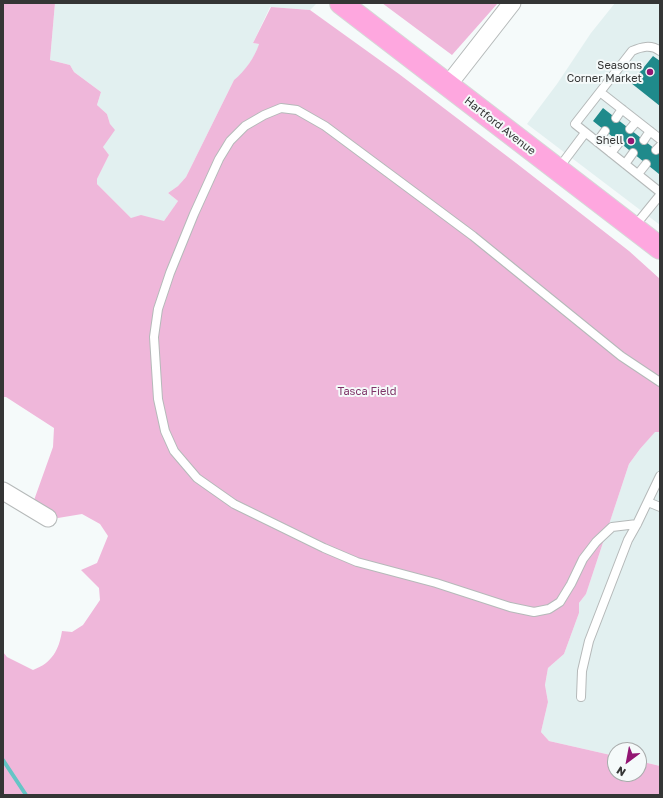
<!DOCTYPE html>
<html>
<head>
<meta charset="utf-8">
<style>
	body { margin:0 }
	#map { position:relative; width:663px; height:798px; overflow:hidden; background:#f5fafa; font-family:"Golos Text",sans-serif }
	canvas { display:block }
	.frame { position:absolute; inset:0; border:4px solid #343535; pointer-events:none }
	.north { position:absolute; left:607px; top:742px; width:40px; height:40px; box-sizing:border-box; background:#f5fafa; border:1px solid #a8abab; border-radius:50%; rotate:212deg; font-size:11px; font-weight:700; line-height:16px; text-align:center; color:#343535 }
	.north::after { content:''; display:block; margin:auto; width:14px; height:18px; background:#921673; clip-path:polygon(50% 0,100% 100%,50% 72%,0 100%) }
</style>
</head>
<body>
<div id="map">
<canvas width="663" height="798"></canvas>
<div class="frame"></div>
<div class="north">N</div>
</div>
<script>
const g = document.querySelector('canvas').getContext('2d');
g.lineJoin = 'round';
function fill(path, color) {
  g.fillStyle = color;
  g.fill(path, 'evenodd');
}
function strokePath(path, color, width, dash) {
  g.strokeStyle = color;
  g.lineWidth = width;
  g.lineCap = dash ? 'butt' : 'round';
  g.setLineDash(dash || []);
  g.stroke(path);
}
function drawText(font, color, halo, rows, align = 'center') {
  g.font = font + ' "Golos Text",sans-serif';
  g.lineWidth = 4;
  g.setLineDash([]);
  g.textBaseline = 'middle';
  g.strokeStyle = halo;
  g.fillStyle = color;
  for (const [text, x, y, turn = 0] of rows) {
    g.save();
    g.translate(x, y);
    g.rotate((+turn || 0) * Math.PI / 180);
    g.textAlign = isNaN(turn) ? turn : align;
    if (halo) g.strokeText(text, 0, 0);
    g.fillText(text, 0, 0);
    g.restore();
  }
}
fill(new Path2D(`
	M55,3H317L310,10L270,7L253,43L259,44L257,52L242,74L234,80L186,177L178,186L168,193L178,201L164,221L131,218L97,184V179L109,155L103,147L110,124L107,114L97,105L101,92L74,72L70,65L50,60Z
	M615,3H660V225L527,124L557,84L591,33Z
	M655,431L660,432V766L639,761V750H615V756L549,741L541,732L548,702L545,685L548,668L564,654L579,613V603L586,594L629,464L640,449Z`), '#e2f0f0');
fill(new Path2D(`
	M3,3H55L50,60L70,65L74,72L101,92L97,105L107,114L110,124L115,130L103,147L109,155L97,179V184L131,218L141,215L164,221L178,201L168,193L178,186L186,177L234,80C245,71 255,57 259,44L253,43L271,7L310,10L399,74L516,163L629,251L660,279V432H655L640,449L629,464L586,594L579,603V613L564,654L548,668L545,685L548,702L541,732L549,741L615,756V774H639V761L660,766V795H3V652L7,657L33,670C52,663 59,650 62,631L72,632L83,625L100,600L99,588L81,570L97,563L108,536L100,524L82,514L58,518L38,509L33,503L53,447L54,428L6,397H3Z
	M382,3H498L452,55Z`), '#efb7da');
strokePath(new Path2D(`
	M3,760L26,795`), '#65c5c6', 4);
fill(new Path2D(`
	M653,56L660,61V106L631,83Z
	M603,108L660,153L659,174L593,121Z`), '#1f8a8b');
const lane = new Path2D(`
	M660,51C651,44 641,47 632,51L575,124L660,192
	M600,92L660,139
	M616,118L622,109
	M630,129L637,121
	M644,140L650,131
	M597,142L605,131
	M656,150L660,146
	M611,153L619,143
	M625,164L633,153
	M558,169L585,133
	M638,174L646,164
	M634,227L660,195
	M648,502L660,507
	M637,524L612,527L596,542L583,559L571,584L560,602L549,609L534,612L510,607L436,583L357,562L324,548L234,504L197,478L174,451L165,431L158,399L154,337L158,309L170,273L194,214L219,159L230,141L245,126L264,115L281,108L297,110L325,126L422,198L473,236L621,356L660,382
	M581,697L582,671L589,641L628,540L637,524L660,476`);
const street = new Path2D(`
	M448,85L512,3
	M3,491L48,518`);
const highway = new Path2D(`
	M341,3L660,248`);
strokePath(lane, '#b5b9b9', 10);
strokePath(street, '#b5b9b9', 19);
strokePath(highway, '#d6d7d7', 24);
strokePath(lane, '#fff', 8);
strokePath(street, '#fff', 17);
strokePath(highway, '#fea7df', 22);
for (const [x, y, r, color] of [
	[650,72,4,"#921673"],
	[631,141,4,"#921673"]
]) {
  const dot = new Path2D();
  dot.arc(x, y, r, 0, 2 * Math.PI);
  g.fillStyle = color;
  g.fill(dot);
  strokePath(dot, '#f5fafa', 1.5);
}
drawText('11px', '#343535', '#f5fafa', [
	["Seasons",642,66],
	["Corner Market",642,79],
	["Shell",623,141]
], 'right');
drawText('11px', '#343535', '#f5fafa', [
	["Hartford Avenue",500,126,38]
]);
drawText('11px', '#7f3468', '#f5fafa', [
	["Tasca Field",367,392]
]);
</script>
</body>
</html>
